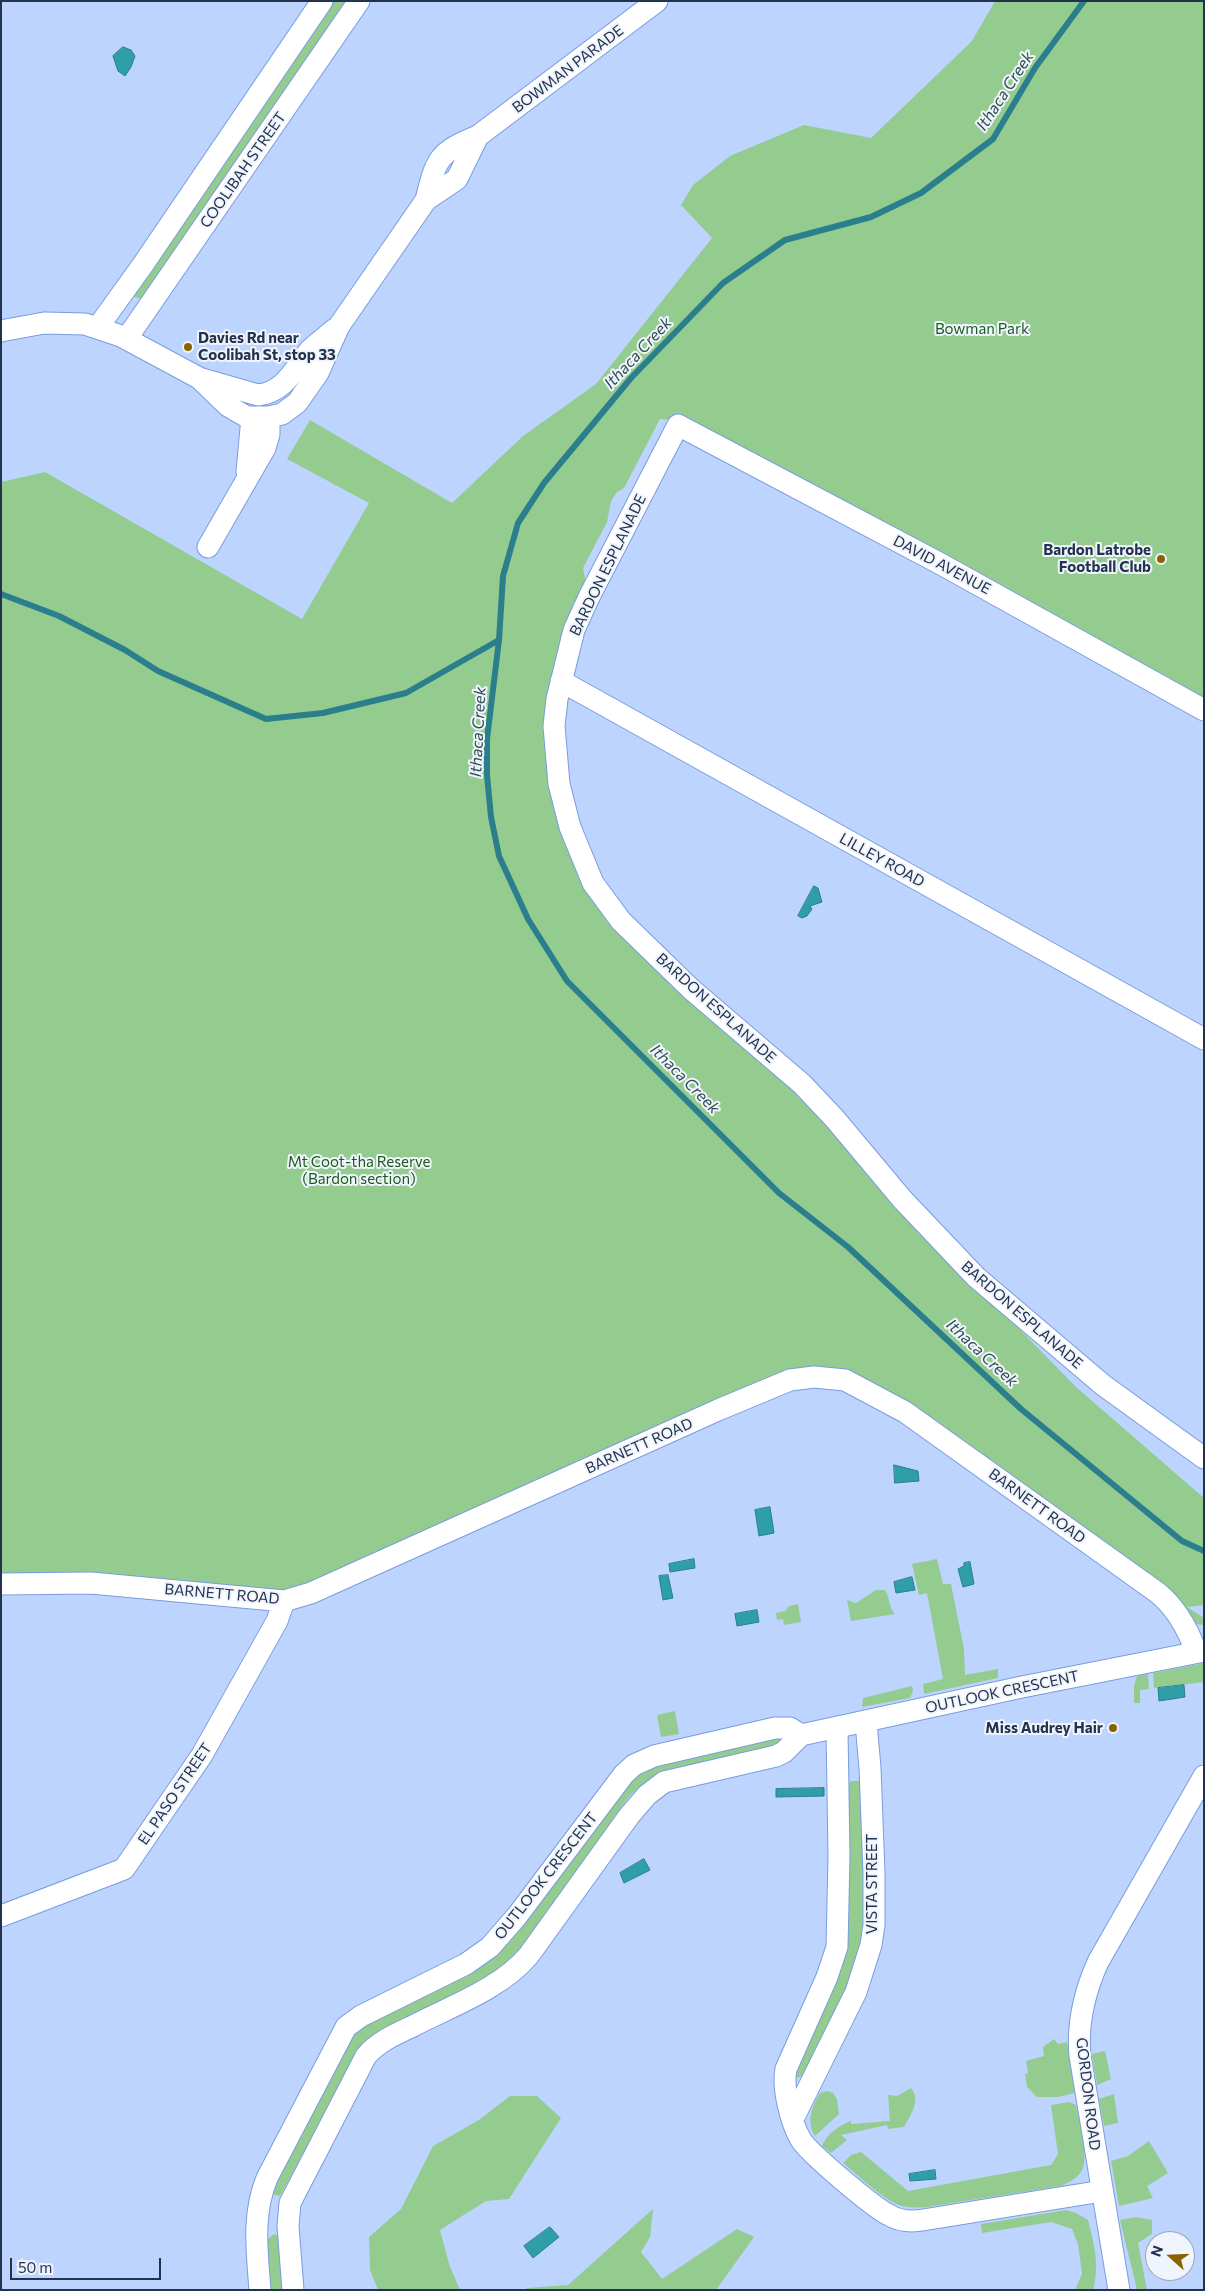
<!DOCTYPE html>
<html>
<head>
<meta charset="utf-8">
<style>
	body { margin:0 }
	#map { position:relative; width:1205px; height:2291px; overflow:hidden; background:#bdd4ff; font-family:Commissioner,sans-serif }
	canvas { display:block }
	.frame { position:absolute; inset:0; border:2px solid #23324d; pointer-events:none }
	.north { position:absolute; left:1145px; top:2231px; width:50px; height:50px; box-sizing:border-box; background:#f0f4fc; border:1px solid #9ea6b6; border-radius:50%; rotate:290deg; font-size:14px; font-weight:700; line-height:20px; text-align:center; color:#23324d }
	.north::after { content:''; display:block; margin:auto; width:18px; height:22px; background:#886300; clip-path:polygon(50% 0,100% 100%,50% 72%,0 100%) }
	.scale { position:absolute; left:10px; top:2258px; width:151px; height:22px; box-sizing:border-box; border:2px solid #23324d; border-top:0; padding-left:6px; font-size:15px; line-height:18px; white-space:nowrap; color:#23324d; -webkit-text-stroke:4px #f0f4fc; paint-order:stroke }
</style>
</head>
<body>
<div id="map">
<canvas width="1205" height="2291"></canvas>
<div class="frame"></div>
<div class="north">N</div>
<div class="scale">50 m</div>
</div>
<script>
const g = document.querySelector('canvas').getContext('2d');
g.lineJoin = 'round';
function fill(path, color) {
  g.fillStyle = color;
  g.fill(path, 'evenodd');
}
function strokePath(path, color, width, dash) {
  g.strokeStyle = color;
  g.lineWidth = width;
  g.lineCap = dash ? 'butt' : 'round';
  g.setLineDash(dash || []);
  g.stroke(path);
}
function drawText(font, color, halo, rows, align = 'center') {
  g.font = font + ' Commissioner,sans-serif';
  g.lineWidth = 4;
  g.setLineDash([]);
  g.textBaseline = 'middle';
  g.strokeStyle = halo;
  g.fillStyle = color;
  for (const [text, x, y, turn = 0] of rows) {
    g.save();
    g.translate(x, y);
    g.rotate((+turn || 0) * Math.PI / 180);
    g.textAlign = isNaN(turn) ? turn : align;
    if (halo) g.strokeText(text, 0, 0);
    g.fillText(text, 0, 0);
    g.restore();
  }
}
fill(new Path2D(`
	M332,1H349L141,299L132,296Z
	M995,1H1204V701L680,421L660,419L624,488L617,492L611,501L607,522L583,568L589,597L553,698L587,884L831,1127L896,1209L949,1262L995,1304L1076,1387L1204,1498V1605L1187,1607L1204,1618V1625L1196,1624L1191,1619L829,1373L290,1593L1,1576V482L45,472L302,619L369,503L287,459L310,420L452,503L523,436L596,384L712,238L681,205L693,185L730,156L804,125L871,138L972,41Z
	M937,1559L943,1584H951L964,1649L965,1675L998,1669V1678L924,1694L923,1684L943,1679L927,1593L919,1595L912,1564Z
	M876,1590H885C890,1598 889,1608 895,1614L851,1621L847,1600L856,1603Z
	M798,1604L801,1622L784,1625L783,1619L777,1620L776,1613L785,1611L789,1606Z
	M1204,1663V1682L1154,1688L1153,1673Z
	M1148,1674L1149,1689L1140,1690V1703H1134V1686L1137,1676Z
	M912,1686L913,1691L910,1698L862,1707L863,1698Z
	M675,1711L679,1734L661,1737L657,1715Z
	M778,1733L787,1742C766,1748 745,1755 724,1759C686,1767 654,1767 627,1799L511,1964L359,2050L280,2196L272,2194L274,2181L343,2045L358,2028L445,1983L639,1770Z
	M851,1781H860L863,1784L864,1933L858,1967L810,2066L802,2076L793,2079L831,1985L848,1783Z
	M1054,2039L1058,2044L1067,2042L1075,2093L1058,2097H1037L1027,2087L1025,2074L1028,2073L1026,2061L1044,2056L1043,2047Z
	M1105,2051L1111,2079L1097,2085L1092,2054Z
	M911,2088C921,2100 911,2115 904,2127L888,2129L887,2125L841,2135L847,2140L831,2153L822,2146C826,2134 840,2125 851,2121V2124L890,2121L888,2095L897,2096Z
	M828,2091L833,2093L837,2099L839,2114L815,2136C806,2122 812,2106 820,2093Z
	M1114,2094L1118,2123L1104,2126L1099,2099Z
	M510,2096H537L561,2118L509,2199L486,2201L440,2230L449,2264L460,2290H378L370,2270L369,2237L401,2209L433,2146L479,2120Z
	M1069,2102L1076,2105C1079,2121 1090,2159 1081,2172C1076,2179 1068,2183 1061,2186L927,2207C918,2208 907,2208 899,2205C881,2198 859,2176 843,2163L851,2155L861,2152L908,2191L1051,2165L1058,2154L1051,2105Z
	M1149,2141L1168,2173L1147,2186L1153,2198L1119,2206L1111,2161L1128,2156Z
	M653,2209L650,2237L641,2252L662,2279L737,2229L754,2237L716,2290H526L527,2288L568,2285Z
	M1066,2210L1076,2213L1088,2220C1094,2243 1100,2267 1093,2290H1075L1082,2274L1078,2244L1072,2229L1051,2222L982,2233L981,2224Z
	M1136,2217L1152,2220V2234L1138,2243L1147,2290H1137L1120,2220Z
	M274,2234L280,2237L285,2290H268V2239Z`), '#94cc90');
const water = new Path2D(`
	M123,47L131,50L135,56L131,67L125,76L118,71L113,56Z
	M814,886L818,888L822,902L810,906L812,909L807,916L802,918L798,916Z
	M894,1465L918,1471L919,1481L895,1483Z
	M770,1507L774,1533L759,1536L755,1510Z
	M694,1559L695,1568L670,1572L669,1564Z
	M970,1562L974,1584L963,1587L958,1569L964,1566V1563Z
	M668,1575L673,1598L663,1600L659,1576Z
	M912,1577L915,1590L896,1593L894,1582Z
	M757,1610L759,1622L737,1626L735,1614Z
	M1184,1685L1185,1697L1159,1701L1158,1688Z
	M824,1788V1796L776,1797V1789Z
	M644,1859L650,1870L624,1883L620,1873Z
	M935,2170L936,2179L910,2181L909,2174Z
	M550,2227L559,2237L533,2258L524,2246Z`);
fill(water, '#2e9ea7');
strokePath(water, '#2b7e8c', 1);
strokePath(new Path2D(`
	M1084,1L1035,68L993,139L921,193L871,217L785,240L723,283L631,378L544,483L518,523L503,576L499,640L487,739V775L491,817L499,856L528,919L567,981L779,1193L848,1247L1021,1409L1182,1541L1204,1551
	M1,594L59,616L125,650L158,671L266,719L323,713L406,693L499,640`), '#2b7e8c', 6);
const minor = new Path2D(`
	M426,200C436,159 438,152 478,136L657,1
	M98,327L142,266L322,1
	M1,331L44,323L85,324L121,336L199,378L258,395C285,392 294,369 310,350C317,343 327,336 335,329
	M127,338L359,1
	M199,378L228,406L247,417H269L282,414L297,403L318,373L339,326L426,200L457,179L478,136
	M247,472L252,417
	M208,547L265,448L269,434V417
	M561,681L1204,1039
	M1204,710L939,563L678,425L589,597L574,630L557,699L554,726L559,784L570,827L593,883L621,921L691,989L802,1084L835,1119L902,1199L976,1277L1103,1385L1204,1458
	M1,1584L91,1583L284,1601L311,1593L718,1410L790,1380L814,1377L845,1380L905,1412L1158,1593C1177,1609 1188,1629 1196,1652
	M837,1729L839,1856L837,1947L827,1977L786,2069C782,2088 791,2123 801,2140C809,2153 874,2208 889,2215C899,2221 911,2222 923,2220L1102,2191
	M1,1916L124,1869L202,1755L277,1621L284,1601
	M793,2119L856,1992L871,1945L874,1925V1873L870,1768L866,1722
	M260,2290C257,2251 252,2214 267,2178L346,2027L361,2016L466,1964L490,1947L517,1916L624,1774L634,1765L654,1756L775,1728H790L801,1735
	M293,2290L288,2226L290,2203L366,2056C378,2042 394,2035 411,2027C449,2007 501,1989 529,1955L629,1816L647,1795L664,1782L776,1756L784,1752L801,1735L1022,1687L1204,1651
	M1119,2290L1080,2056C1077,2024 1085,1991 1098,1962L1204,1776`);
strokePath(minor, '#799cdf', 23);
strokePath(minor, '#fff', 21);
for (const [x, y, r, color] of [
	[188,347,5,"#886300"],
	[1161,559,5,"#886300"],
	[1113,1728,5,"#886300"]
]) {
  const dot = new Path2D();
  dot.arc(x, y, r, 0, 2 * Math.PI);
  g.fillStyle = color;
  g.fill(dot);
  strokePath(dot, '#f0f4fc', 2);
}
drawText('15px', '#23324d', '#f0f4fc', [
	["BOWMAN PARADE",568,69,-37],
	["COOLIBAH STREET",243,170,-55],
	["BARDON ESPLANADE",608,565,-64],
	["DAVID AVENUE",942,565,28],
	["LILLEY ROAD",882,860,29],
	["BARDON ESPLANADE",716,1008,42],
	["BARDON ESPLANADE",1022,1315,41],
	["BARNETT ROAD",639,1446,-24],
	["BARNETT ROAD",1037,1506,36],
	["BARNETT ROAD",222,1594,5],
	["OUTLOOK CRESCENT",1002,1692,-12],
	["EL PASO STREET",175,1794,-56],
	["OUTLOOK CRESCENT",546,1876,-52],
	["VISTA STREET",872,1884,-90],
	["GORDON ROAD",1088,2094,83]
]);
drawText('15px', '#1b5b1b', '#f0f4fc', [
	["Bowman Park",982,329],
	["Mt Coot-tha Reserve",359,1162],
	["(Bardon section)",359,1179]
]);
drawText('bold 15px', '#23324d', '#f0f4fc', [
	["Davies Rd near",198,338,"left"],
	["Coolibah St, stop 33",198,355,"left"],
	["Bardon Latrobe",1151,550],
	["Football Club",1151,567],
	["Miss Audrey Hair",1103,1728]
], 'right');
drawText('italic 16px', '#2e4f52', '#f0f4fc', [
	["Ithaca Creek",1005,91,-57],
	["Ithaca Creek",638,353,-47],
	["Ithaca Creek",478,732,-87],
	["Ithaca Creek",685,1079,45],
	["Ithaca Creek",982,1353,43]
]);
</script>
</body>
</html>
